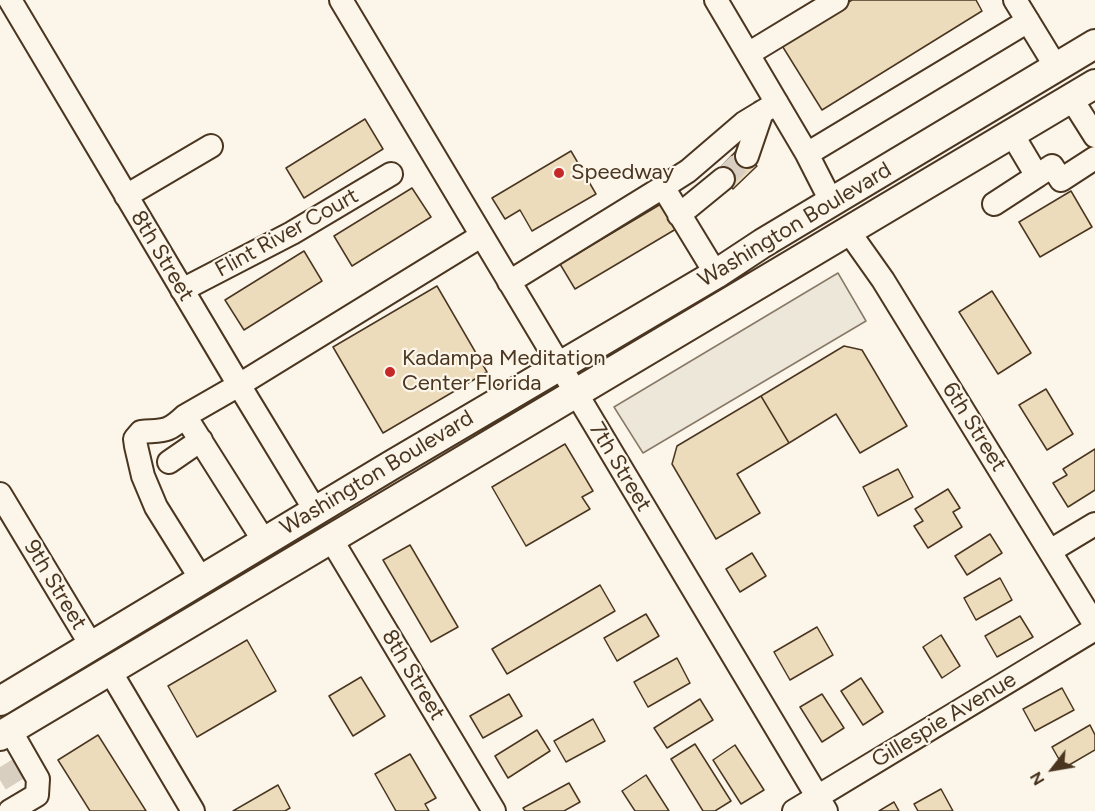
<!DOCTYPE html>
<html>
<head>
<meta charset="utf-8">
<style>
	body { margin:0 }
	#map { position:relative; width:1095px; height:811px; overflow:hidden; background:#fbf6e9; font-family:Figtree,sans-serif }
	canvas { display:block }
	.north { position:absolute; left:1023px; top:739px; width:60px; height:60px; -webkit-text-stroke:4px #fbf6e9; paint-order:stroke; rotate:239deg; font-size:16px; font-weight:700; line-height:24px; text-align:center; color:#4a3520 }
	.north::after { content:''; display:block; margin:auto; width:21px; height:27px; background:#4a3520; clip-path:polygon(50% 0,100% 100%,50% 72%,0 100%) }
</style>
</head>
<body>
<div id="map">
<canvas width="1095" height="811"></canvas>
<div class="north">N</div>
</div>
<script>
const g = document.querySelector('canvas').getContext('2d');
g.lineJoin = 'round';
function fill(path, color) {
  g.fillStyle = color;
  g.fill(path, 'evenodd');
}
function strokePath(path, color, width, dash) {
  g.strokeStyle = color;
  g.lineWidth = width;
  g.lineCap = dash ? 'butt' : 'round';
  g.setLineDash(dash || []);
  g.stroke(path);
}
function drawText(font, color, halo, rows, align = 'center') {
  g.font = font + ' Figtree,sans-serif';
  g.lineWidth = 4.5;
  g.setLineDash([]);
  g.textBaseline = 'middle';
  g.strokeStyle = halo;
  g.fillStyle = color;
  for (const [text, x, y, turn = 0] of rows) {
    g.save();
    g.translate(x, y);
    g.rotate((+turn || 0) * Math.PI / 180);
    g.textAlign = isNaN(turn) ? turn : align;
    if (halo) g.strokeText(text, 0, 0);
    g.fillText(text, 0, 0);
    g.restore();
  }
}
const parking = new Path2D(`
	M838,273L866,321L643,453L614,407Z`);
fill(parking, '#ede7d9');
strokePath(parking, '#887966', 1.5);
const building = new Path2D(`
	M852,0H976L982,11L822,110L781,44Z
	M365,119L383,149L304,198L286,168Z
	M739,148L757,166L733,189L716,172Z
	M571,151L596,194L532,231L520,210L505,219L492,198Z
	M412,188L431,217L352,266L334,236Z
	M1071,191L1092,227L1040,257L1019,222Z
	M661,204L676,229L575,289L560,264Z
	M304,251L322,281L244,330L225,300Z
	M437,286L487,372L383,433L333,347Z
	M992,291L1031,353L998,374L959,312Z
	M844,346L862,350L907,426L860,453L836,414L789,443L761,396Z
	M1046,389L1073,434L1047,450L1019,405Z
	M761,396L789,443L737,474L760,513L716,539L672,464L677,446Z
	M565,444L593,491L582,497L590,509L526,546L492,487Z
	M1095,449V490L1068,507L1053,483L1067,475L1063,469Z
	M898,469L913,497L878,516L863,487Z
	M948,489L960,508L953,512L962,527L928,548L914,526L923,521L915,509Z
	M990,534L1002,553L967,575L955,556Z
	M410,545L458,627L431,642L383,560Z
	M752,553L766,576L740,592L726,569Z
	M1000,578L1012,600L976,620L964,598Z
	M600,585L615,611L507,674L492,649Z
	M646,614L659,636L617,661L604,638Z
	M1020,616L1033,637L997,657L985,636Z
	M817,627L833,655L790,680L774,652Z
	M941,635L960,666L942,678L923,647Z
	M247,640L276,691L197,737L168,686Z
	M677,658L690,683L648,707L634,682Z
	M361,677L385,716L353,736L329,696Z
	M861,678L883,712L863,725L841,691Z
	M1062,688L1074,710L1035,731L1023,709Z
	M509,694L522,716L483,738L470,716Z
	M822,694L844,728L822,742L800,707Z
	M700,699L713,720L667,748L654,728Z
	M593,719L605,741L566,762L554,741Z
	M1090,725L1095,735V750L1064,768L1052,747Z
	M537,730L550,751L508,778L495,756Z
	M98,735L146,811H90L58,760Z
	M695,744L731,801L715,811H703L671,759Z
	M735,745L764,790L741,804L713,760Z
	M410,754L436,798L425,804L429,811H396L375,774Z
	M646,775L669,811H635L622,791Z
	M569,783L580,802L564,811H525L523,808Z
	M278,785L290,808L285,811H233Z
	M941,789L953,811H918L914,804Z
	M894,802L899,811H879Z`);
fill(building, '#ecdcbc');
strokePath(building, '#4a3520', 1.5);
strokePath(new Path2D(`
	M723,179L747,156
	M0,780L18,769`), '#d8cfc1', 22, [22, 11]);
const minor = new Path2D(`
	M10,0L239,385L315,510
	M341,0L826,811
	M716,0L807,154L832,203
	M1015,0L1056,67
	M748,54L837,0
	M1071,98L1095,136
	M807,154L1028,21
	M747,156L762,112
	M1037,176L1052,166L1061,180L1095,158
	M126,196L211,146
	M994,204L1037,176L1012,134
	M679,215L723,179
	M849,232L883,280L1095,625
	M716,274L663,187L688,171L744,123L777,103
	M509,282L663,187
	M182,290L292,233L391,174
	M185,416C167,433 164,430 141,432L135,439L136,446L143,476L156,507L201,579
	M169,462L201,440
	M0,494L91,645
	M331,539L494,811
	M264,541L185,416L239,385L481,236
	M1050,551L1095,524
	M110,671L193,811
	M10,730L38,779L37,795L10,811
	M794,811L1095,629`);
const major = new Path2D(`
	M0,701L390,466L716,274L763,243L1095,44
	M0,736L1095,84`);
strokePath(minor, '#4a3520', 26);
strokePath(major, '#4a3520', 32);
strokePath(minor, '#fbf6e9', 22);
strokePath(major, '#fbf6e9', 28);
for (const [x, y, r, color] of [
	[559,173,6,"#c62828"],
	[390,372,6,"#c62828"]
]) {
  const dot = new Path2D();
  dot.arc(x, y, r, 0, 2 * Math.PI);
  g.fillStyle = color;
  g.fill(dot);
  strokePath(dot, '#fbf6e9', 2);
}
drawText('22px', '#4a3520', '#fbf6e9', [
	["Speedway",571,173],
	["Kadampa Meditation",402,359],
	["Center Florida",402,384]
], 'left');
drawText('22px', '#4a3520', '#fbf6e9', [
	["Washington Boulevard",795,225,-31],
	["Flint River Court",287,233,-29],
	["8th Street",162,256,59],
	["6th Street",974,427,58],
	["7th Street",620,467,59],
	["Washington Boulevard",377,473,-31],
	["9th Street",55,585,59],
	["8th Street",413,675,59],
	["Gillespie Avenue",944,720,-31]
]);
</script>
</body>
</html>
